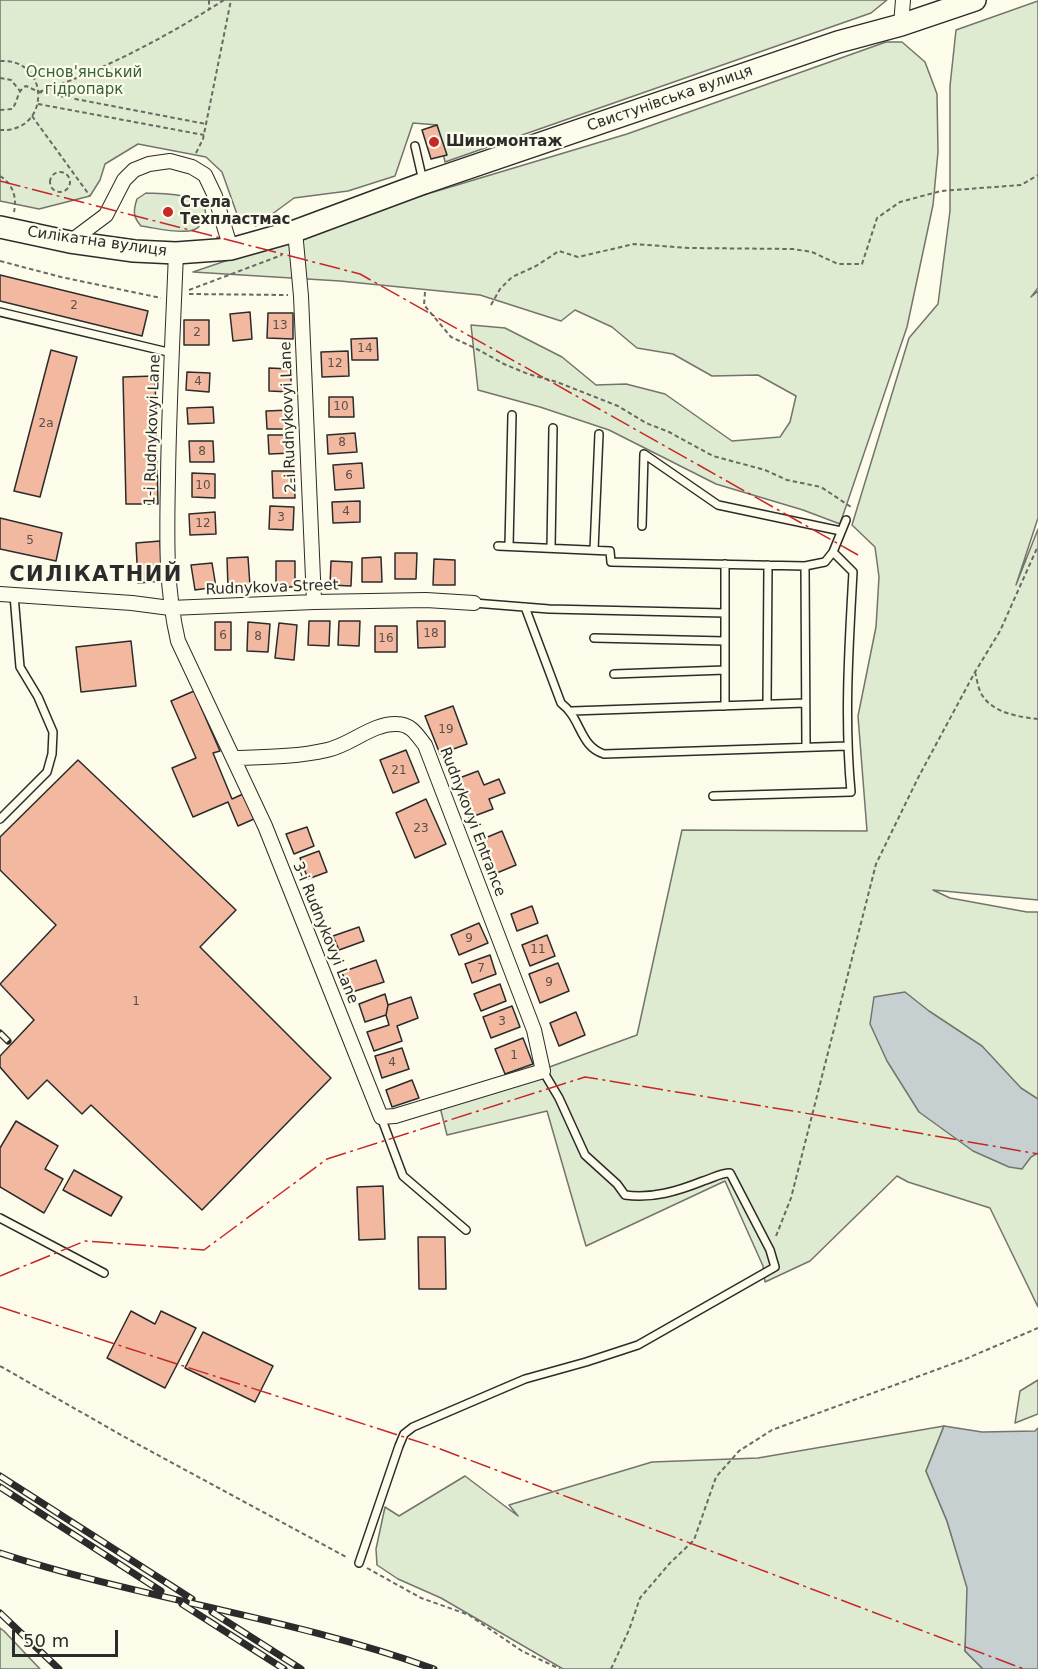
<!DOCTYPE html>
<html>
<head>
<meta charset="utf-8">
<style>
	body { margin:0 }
	#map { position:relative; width:1038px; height:1669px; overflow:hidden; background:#fdfbea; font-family:"DejaVu Sans",sans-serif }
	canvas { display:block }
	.scale { position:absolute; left:12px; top:1630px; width:106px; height:27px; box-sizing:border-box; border:3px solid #2b2b2b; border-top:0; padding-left:8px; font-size:18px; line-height:21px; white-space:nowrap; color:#2b2b2b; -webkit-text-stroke:4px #fdfbea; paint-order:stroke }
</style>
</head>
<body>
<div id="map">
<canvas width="1038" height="1669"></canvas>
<div class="scale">50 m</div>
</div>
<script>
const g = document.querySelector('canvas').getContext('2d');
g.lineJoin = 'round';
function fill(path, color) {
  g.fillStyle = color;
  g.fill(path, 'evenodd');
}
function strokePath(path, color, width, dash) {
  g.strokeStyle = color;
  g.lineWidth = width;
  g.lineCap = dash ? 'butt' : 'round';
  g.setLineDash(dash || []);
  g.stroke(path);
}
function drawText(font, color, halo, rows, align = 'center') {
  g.font = font + ' "DejaVu Sans",sans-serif';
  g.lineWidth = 4.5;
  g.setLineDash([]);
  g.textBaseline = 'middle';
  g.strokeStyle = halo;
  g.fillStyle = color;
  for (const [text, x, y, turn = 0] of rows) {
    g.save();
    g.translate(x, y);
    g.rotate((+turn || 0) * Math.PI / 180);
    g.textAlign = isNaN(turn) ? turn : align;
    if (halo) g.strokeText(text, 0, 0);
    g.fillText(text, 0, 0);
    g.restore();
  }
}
const green = new Path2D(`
	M0,0H887L871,13L445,162L437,125L413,123L395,176L348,191L294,198L256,226L238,217L222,172L206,157L138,144L105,164L100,180L90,196L39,209L0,201Z
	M1038,1V288L1031,297L1038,291V518L1016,585L1038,529V900L933,890L950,898L1027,912H1038V1307L990,1208L908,1182L897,1176L810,1261L765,1282L763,1266L725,1181L586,1246L547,1111L447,1135L440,1107L637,1035L682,830L867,831L858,716L876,627L879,577L875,547L852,525L909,338L938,304L950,211V86L956,30Z
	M886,42H902L925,62L937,94L938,152L933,205L907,327L840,524L803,510L716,484L609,430L540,407L478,390L471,325L505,328L562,357L596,385L626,384L665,394L732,441L780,437L790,422L796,396L758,375L712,376L673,354L637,348L612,327L575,310L561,321L480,295L340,281L193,272L387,206L627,134Z
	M146,193C161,194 218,192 203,221C201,226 195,231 189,231C174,233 156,228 141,226C133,217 133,211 137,199Z
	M1038,1380V1414L1015,1423L1020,1391Z
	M944,1426L926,1471L947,1521L968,1588L965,1651L983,1669H563L441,1598L398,1579L377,1565L376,1549L385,1507L399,1516L465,1476L518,1516L509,1505L652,1462L758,1458Z
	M0,1628L4,1631L40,1669H0Z`);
fill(green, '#deebd1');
strokePath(green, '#74746e', 1.5);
const water = new Path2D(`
	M905,992L929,1011L982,1046L1021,1088L1038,1099V1153L1031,1157L1022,1169L1009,1167L973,1151L919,1112L887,1061L870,1024L874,997Z
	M944,1426L982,1432L1035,1431L1038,1428V1669H983L965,1651L967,1588L947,1521L926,1471Z`);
fill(water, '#c7d0d0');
strokePath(water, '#74746e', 1.5);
const building = new Path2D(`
	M437,125L447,155L431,159L422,130Z
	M0,275L148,311L142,336L0,301Z
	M250,312L252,339L233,341L230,314Z
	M268,313H293V339L267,338Z
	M184,320H209V345H184Z
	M377,338L378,360H352L351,339Z
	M51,350L77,357L40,497L14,491Z
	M348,351L349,376L322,377L321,352Z
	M269,368L291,369V392L269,391Z
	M187,372L210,373L209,392L186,390Z
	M155,376L158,504H126L123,377Z
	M329,397H353L354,417H329Z
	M213,407L214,423L188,424L187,408Z
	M290,410L291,429H267L266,411Z
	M355,433L357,452L328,454L327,435Z
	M268,435H291L292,453L269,454Z
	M189,441H213L214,462H190Z
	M362,463L364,488L335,490L333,465Z
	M272,471H294L295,498H273Z
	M192,473L215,474V498L192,497Z
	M360,501V522L333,523L332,502Z
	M270,506L294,507L293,530L269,529Z
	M215,512L216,534L190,535L189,514Z
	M0,518L62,533L56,561L0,549Z
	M160,541L163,581L138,583L136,543Z
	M395,553H417L416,579H395Z
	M248,557L250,586L228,587L227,558Z
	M381,557L382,582H362V558Z
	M434,559L455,560V585H433Z
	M276,561H295V587H276Z
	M331,561L352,562L351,586L330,585Z
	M212,563L216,587L195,590L191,565Z
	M309,621H330L329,646L308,645Z
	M339,621H360L359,646L338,645Z
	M417,621H445V647L418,648Z
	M215,622H231V650H215Z
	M248,622L270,624L268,652L247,651Z
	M279,623L297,625L294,660L275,658Z
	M375,626H397V652H375Z
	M131,641L136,686L81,692L76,647Z
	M194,691L220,751L213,753L232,799L243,794L254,819L238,826L228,802L193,817L172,768L196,758L171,701Z
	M453,706L467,744L440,754L425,716Z
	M406,750L419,782L393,793L380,760Z
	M78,760L236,910L200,947L331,1078L202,1210L91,1105L82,1114L47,1080L28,1099L0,1067V1056L34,1020L0,984L56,925L0,870V837Z
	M478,771L484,785L499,779L505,793L489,799L493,809L469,818L454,780Z
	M426,799L446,844L415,858L396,813Z
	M307,827L314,846L294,854L286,834Z
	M502,831L516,865L492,875L478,841Z
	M319,851L327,872L308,879L300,858Z
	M532,906L538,923L517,931L511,914Z
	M479,923L488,943L459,955L451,935Z
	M359,927L364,941L339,950L333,936Z
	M547,935L555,956L530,966L522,945Z
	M490,955L496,974L472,983L465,964Z
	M376,960L384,982L349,993L342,972Z
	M558,963L569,991L540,1003L529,974Z
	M500,984L506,1001L481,1011L474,994Z
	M385,994L388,1005L386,1015L365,1022L359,1004Z
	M411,997L418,1018L397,1026L402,1041L374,1051L367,1032L389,1025L386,1015L388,1005Z
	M512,1006L520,1027L491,1038L483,1017Z
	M576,1012L585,1035L559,1046L550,1023Z
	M523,1038L533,1064L505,1074L495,1049Z
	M402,1048L409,1069L382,1078L375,1056Z
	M412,1080L419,1098L392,1107L386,1090Z
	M16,1121L58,1146L45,1169L63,1179L44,1213L0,1187V1148Z
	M74,1170L122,1197L111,1216L63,1190Z
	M383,1186L385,1239L359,1240L357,1187Z
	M418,1237H445L446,1289H419Z
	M131,1311L155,1324L161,1311L196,1328L165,1388L107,1358Z
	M203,1332L273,1366L255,1402L185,1368Z`);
fill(building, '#f2b8a0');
strokePath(building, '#2b2b2b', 1.5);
const service = new Path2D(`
	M415,146L423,181
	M0,312L172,353
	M642,526L644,454L718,505L841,531
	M498,546L610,551L611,562L805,566L825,562L833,552L846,520
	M509,546L512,415
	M551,548L553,428
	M594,550L599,434
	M725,564V706
	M805,566L806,747
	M474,603L549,609L725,613
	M525,607L561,703C582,719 579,746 604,754L847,746
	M594,638L725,641
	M614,674L725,670
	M767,703L768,565
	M572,711L805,703
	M713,796L851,792C844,718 849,645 853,572L833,552
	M0,819L47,772L52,754L53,732L38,697L20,667L14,595
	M381,1117L403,1176L466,1230
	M0,1218L104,1273
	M359,1563L399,1446L404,1434L413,1427L525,1379L586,1362L638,1345L775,1267L770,1250L730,1173C720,1173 713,1178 703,1181C678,1191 652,1199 625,1195L617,1184L585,1155L559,1098L543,1071`);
const minor = new Path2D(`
	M901,25L903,0
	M295,231L301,296L314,602
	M70,242L106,215L124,180L134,170L149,164L170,161L192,167L205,175L215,196L231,249
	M176,253C173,328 169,403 168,477C167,535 165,585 178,641L265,826L381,1117L395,1116L543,1071L534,1030L425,745C417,735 411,724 397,724C372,723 351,745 327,750C297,757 265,757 234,758
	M0,594L132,603L170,608L314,602L426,600L474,603`);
const primary = new Path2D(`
	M0,227L70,242L134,251L176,253L231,249L295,231L424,183L838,42L901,25L975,0`);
strokePath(service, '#2b2b2b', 10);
strokePath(minor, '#2b2b2b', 16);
strokePath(primary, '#2b2b2b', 24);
strokePath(new Path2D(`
	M209,0V9
	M0,61C51,58 51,133 0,130
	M0,78L11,80L20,91
	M39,92C104,70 166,37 224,0
	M38,104L204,135
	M0,110L12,109C18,102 17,90 26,86L39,92L206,124
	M32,116L90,196
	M196,153L203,139L231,0
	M50 182a10 10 0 1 1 20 0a10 10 0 1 1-20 0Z
	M0,176C13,184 17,197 14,212
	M0,261L61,277L161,298
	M189,290L282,255
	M425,292L424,305L451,337L475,348L504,364L528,374L557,382L618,406L646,423L669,432L713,456L765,470L787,480L821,487L851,507
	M189,294L288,295
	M491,305L500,289L512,277L536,266L559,251L578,257L634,244L689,248L793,249L812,252L838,264H862L877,218L900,202L941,191L1021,185L1038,175
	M975,672C977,679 978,689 982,695C993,713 1019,717 1038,719
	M776,1236L791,1198L876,864L919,776L975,672L1000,631L1038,546
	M0,1366L130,1440L348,1558
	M367,1568L421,1598L469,1615L522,1651L560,1669
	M611,1669L629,1630L640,1598L670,1563L694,1540L716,1477L739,1451L772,1430L963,1360L1038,1328`), '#6a6964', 2, [4.5, 3]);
strokePath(service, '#fdfbea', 7);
strokePath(minor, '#fdfbea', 14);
strokePath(primary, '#fdfbea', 21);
const rail = new Path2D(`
	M0,1033L8,1041
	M0,1476L192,1599
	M0,1487L161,1591
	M0,1553C142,1599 293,1618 434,1669
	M182,1604L284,1669
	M212,1612L301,1669
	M0,1613L59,1669`);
strokePath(rail, '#2b2b2b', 7);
strokePath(rail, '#fdfbea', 4.5, [14]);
strokePath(new Path2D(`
	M0,181L360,274L858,555
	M0,1276L85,1241L204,1250L327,1159L585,1077L793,1111L1038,1154
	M0,1307L435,1447L1024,1669`), '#c62828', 1.5, [21, 4.5, 3, 4.5]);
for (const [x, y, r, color] of [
	[434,142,6,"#c62828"],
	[168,212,6,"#c62828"]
]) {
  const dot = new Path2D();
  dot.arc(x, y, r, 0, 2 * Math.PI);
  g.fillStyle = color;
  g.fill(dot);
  strokePath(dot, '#fdfbea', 2);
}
drawText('12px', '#5d4e48', null, [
	["2",74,306],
	["13",280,326],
	["2",197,333],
	["14",365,349],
	["12",335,364],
	["4",198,382],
	["10",341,407],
	["2а",46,424],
	["8",342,443],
	["8",202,452],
	["6",349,476],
	["10",203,486],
	["4",346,512],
	["3",281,518],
	["12",203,524],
	["5",30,541],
	["18",431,634],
	["6",223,636],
	["8",258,637],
	["16",386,639],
	["19",446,730],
	["21",399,771],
	["23",421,829],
	["9",469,939],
	["11",538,950],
	["7",481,969],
	["9",549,983],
	["1",136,1002],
	["3",502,1022],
	["1",514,1056],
	["4",392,1063]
]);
drawText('15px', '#34623c', '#fdfbea', [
	["Основ'янський",84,73],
	["гідропарк",84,90]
]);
drawText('15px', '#2b2b2b', '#fdfbea', [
	["Свистунівська вулиця",670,99,-19],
	["Силікатна вулиця",97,242,8],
	["2-i Rudnykovyi Lane",289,417,-92],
	["1-i Rudnykovyi Lane",153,430,-88],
	["Rudnykova Street",272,588,-2],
	["Rudnykovyi Entrance",472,822,69],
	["3-i Rudnykovyi Lane",325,933,68]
]);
drawText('bold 15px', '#2b2b2b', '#fdfbea', [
	["Шиномонтаж",446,142],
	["Стела",180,203],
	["Техпластмас",180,220]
], 'left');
g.letterSpacing = '1.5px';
drawText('bold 21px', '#2b2b2b', '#fdfbea', [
	["СИЛІКАТНИЙ",96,576]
]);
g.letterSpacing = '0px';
</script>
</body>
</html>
